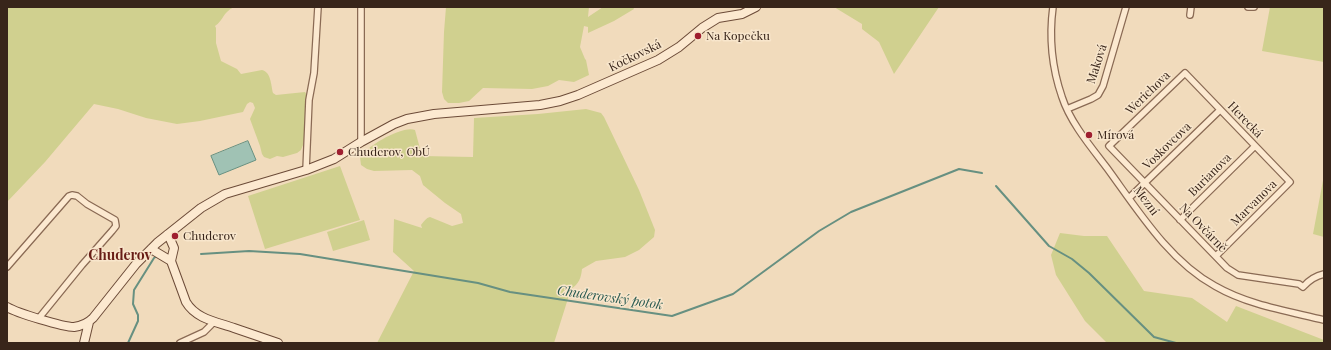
<!DOCTYPE html>
<html>
<head>
<meta charset="utf-8">
<style>
	body { margin:0 }
	#map { position:relative; width:1331px; height:350px; overflow:hidden; background:#f1dbbc; font-family:"Playfair Display",serif }
	canvas { display:block }
	.frame { position:absolute; inset:0; border:8px solid #38251a; pointer-events:none }
</style>
</head>
<body>
<div id="map">
<canvas width="1331" height="350"></canvas>
<div class="frame"></div>
</div>
<script>
const g = document.querySelector('canvas').getContext('2d');
g.lineJoin = 'round';
function fill(path, color) {
  g.fillStyle = color;
  g.fill(path, 'evenodd');
}
function strokePath(path, color, width, dash) {
  g.strokeStyle = color;
  g.lineWidth = width;
  g.lineCap = dash ? 'butt' : 'round';
  g.setLineDash(dash || []);
  g.stroke(path);
}
function drawText(font, color, halo, rows, align = 'center') {
  g.font = font + ' "Playfair Display",serif';
  g.lineWidth = 3;
  g.setLineDash([]);
  g.textBaseline = 'middle';
  g.strokeStyle = halo;
  g.fillStyle = color;
  for (const [text, x, y, turn = 0] of rows) {
    g.save();
    g.translate(x, y);
    g.rotate((+turn || 0) * Math.PI / 180);
    g.textAlign = isNaN(turn) ? turn : align;
    if (halo) g.strokeText(text, 0, 0);
    g.fillText(text, 0, 0);
    g.restore();
  }
}
fill(new Path2D(`
	M7,7H234C222,13 224,20 215,26L216,28V43L221,61L237,69L241,74L262,70C271,72 271,85 273,93L276,95L305,92L308,97L306,133L303,145L301,150L297,153L283,157L277,156L270,159L264,157L262,154L260,146L250,119L255,108L253,103L250,102L247,104L243,112L238,113L200,121L177,124L146,118L118,109L94,104L45,162L7,202Z
	M446,7H589L588,17L603,7H633L634,9L614,21L588,33V27L584,26L580,47L585,59L586,60L589,75L574,82L559,80L548,86L532,89L483,88L469,101L459,103H448L444,99L442,92L444,32Z
	M834,7H939L894,74L879,42L862,29V24Z
	M1270,7H1324V62L1262,51Z
	M586,109L601,113L604,117L639,190L655,230L654,237L639,250L625,257L596,261L582,269C581,278 579,284 571,289L554,343H377L414,271L393,252L394,219L422,228L421,225C424,221 426,218 430,217L452,226L463,223L461,214L445,203L423,185L420,176L412,170L374,171L367,169L361,165L360,157C367,146 403,125 415,130L422,156L473,157L474,118L538,114Z
	M340,166L360,220L265,249L248,196Z
	M1324,175V237L1313,234Z
	M364,220L370,240L333,251L327,232Z
	M1060,233L1084,236H1107L1144,291L1192,298L1227,322L1236,306L1324,340V343H1107L1085,321L1056,275L1051,255Z`), '#d0d08f');
const water = new Path2D(`
	M248,141L256,160L219,175L211,156Z`);
fill(water, '#a0c2b4');
strokePath(water, '#679081', 1);
strokePath(new Path2D(`
	M996,186L1049,246L1072,259L1089,273L1154,337L1176,343
	M201,254L249,251L300,254L478,283L510,292L672,316L733,294L819,231L851,212L959,169L982,173
	M128,343L138,321V315L133,304L134,290L154,258L157,256`), '#679081', 2);
const street = new Path2D(`
	M1053,7C1049,37 1052,68 1062,97C1070,122 1091,147 1107,168C1137,209 1169,261 1215,286C1248,305 1287,311 1324,320
	M1248,7H1254
	M1190,15L1191,7
	M1067,109L1091,99L1098,95L1103,86L1126,7
	M361,142V7
	M306,170L309,100L314,73L318,7
	M1129,198L1220,110
	M1180,220L1255,146
	M1216,256L1290,182L1185,73L1109,146L1227,268L1238,275L1299,284L1303,287C1309,280 1315,276 1324,274
	M7,267L69,196L72,195L77,196L87,204L115,220L116,226L112,231L82,265L39,318
	M180,343L204,332L214,322`);
const secondary = new Path2D(`
	M168,234L174,248L171,261
	M151,249L171,261L186,302C196,319 217,322 234,328C249,333 263,338 278,343
	M7,307C17,313 63,327 74,327C81,326 88,323 93,318L136,264L157,243L201,208L225,194L306,170L334,159L361,142L394,124L407,119L434,114L540,105L560,101L578,95L658,60L679,47L702,28L718,18L742,14L756,7
	M84,343L89,322`);
strokePath(street, '#8a6a54', 8);
strokePath(secondary, '#6c4b38', 10);
strokePath(street, '#fce9d0', 5.5);
strokePath(secondary, '#fce9d0', 8);
for (const [x, y, r, color] of [
	[698,36,4,"#9f1f30"],
	[1089,135,4,"#9f1f30"],
	[340,152,4,"#9f1f30"],
	[175,236,4,"#9f1f30"]
]) {
  const dot = new Path2D();
  dot.arc(x, y, r, 0, 2 * Math.PI);
  g.fillStyle = color;
  g.fill(dot);
  strokePath(dot, '#f8e6cc', 1.5);
}
drawText('12px', '#38251a', '#f8e6cc', [
	["Na Kopečku",706,36],
	["Mírová",1097,135],
	["Chuderov, ObÚ",348,152],
	["Chuderov",183,236]
], 'left');
drawText('12px', '#38251a', '#f8e6cc', [
	["Kočkovská",635,56,-26],
	["Maková",1097,64,-72],
	["Werichova",1148,93,-44],
	["Herecká",1245,120,46],
	["Voskovcova",1167,146,-44],
	["Burianova",1210,175,-45],
	["Mezní",1146,201,53],
	["Marvanova",1254,203,-45],
	["Na Ovčárně",1203,228,46]
]);
drawText('italic 13px', '#285950', '#f8e6cc', [
	["Chuderovský potok",610,298,8]
]);
drawText('bold 14px', '#681d16', '#f8e6cc', [
	["Chuderov",120,256]
]);
</script>
</body>
</html>
